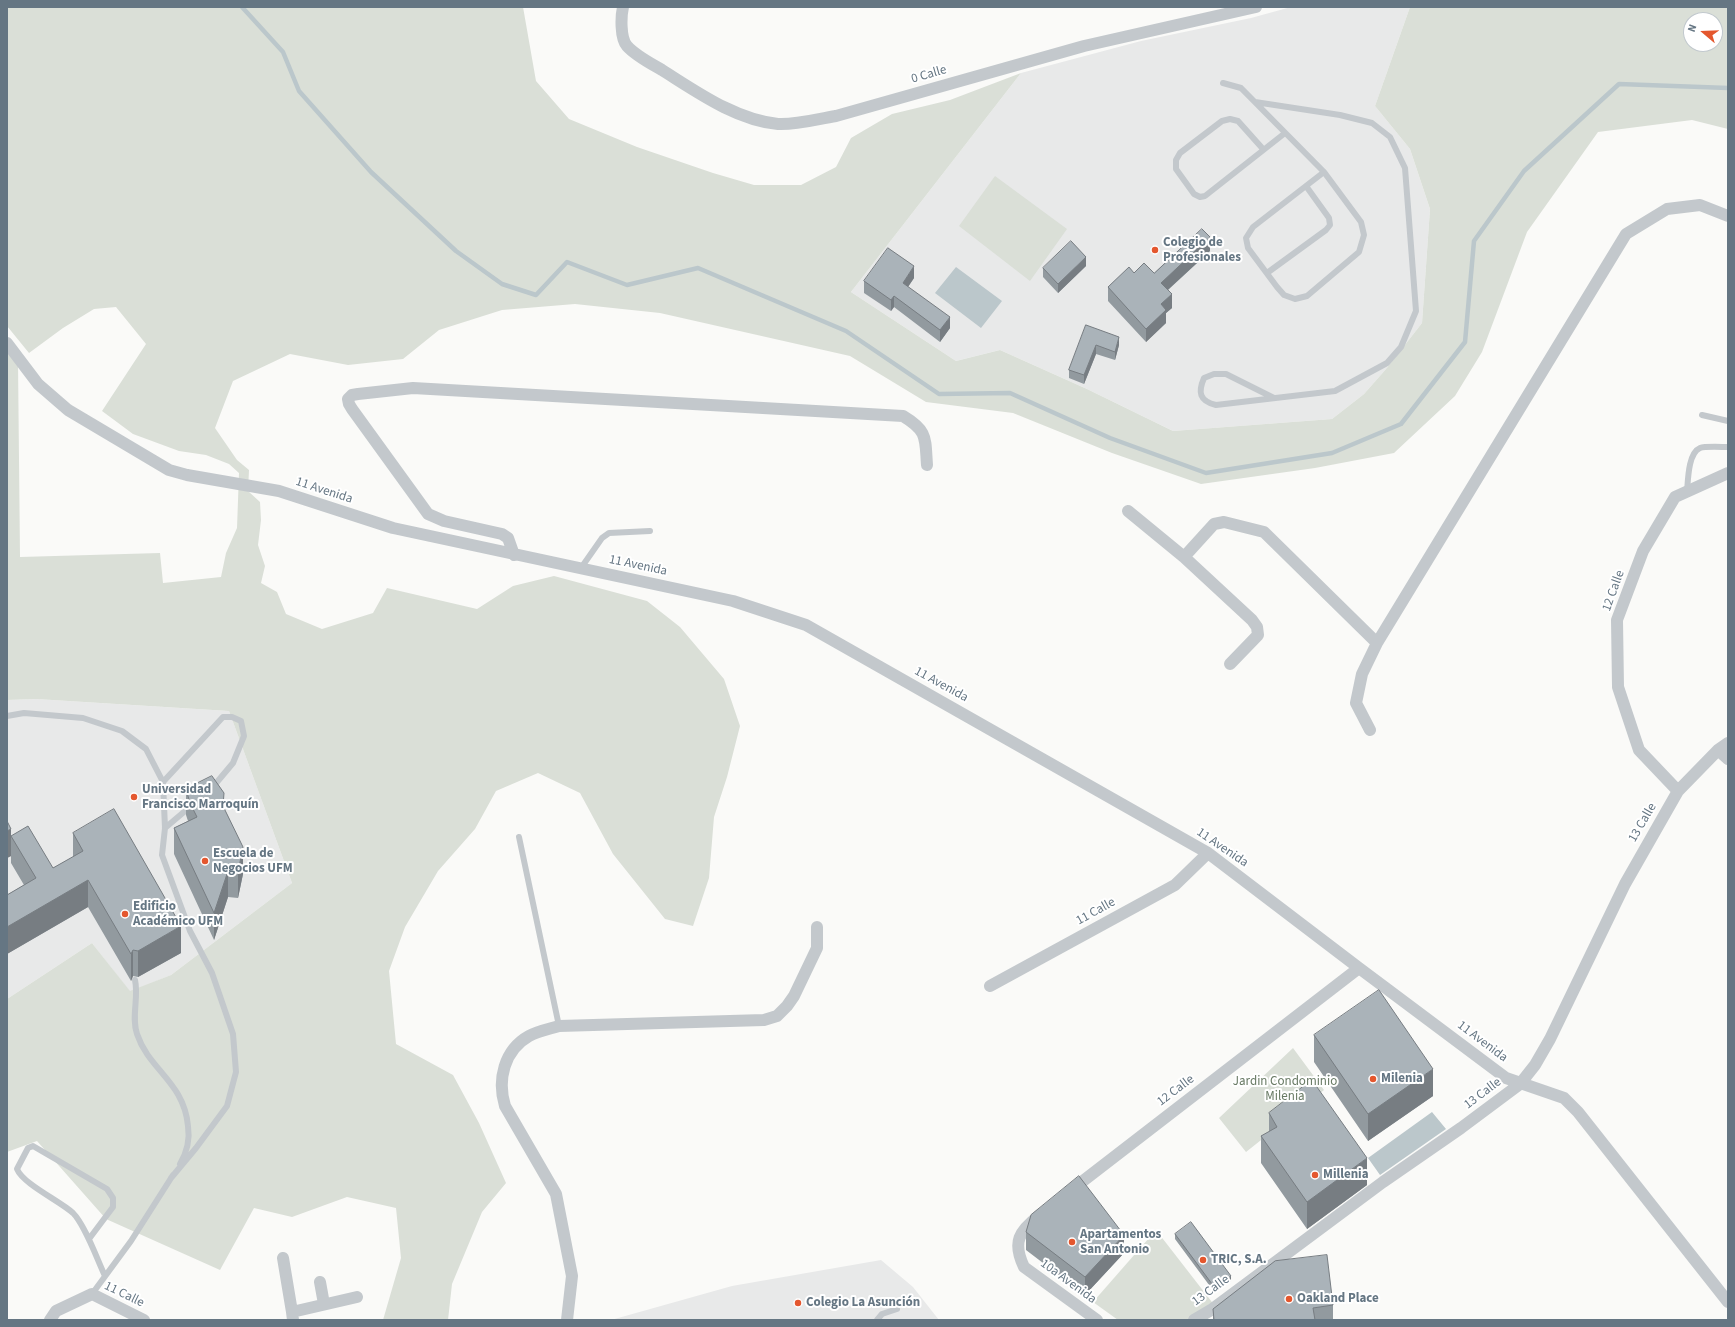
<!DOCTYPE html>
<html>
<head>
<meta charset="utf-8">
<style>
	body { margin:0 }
	#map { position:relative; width:1735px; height:1327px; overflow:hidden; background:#fafaf8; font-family:"Source Sans 3",sans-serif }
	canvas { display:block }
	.frame { position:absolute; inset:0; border:8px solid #657683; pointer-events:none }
	.north { position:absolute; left:1683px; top:12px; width:40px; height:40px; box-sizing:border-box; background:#fff; border:1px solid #c1c8cd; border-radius:50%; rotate:289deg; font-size:11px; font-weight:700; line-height:16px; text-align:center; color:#657683 }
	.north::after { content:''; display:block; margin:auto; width:14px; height:18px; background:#e4572e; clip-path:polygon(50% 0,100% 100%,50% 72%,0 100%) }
</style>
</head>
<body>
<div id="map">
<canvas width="1735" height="1327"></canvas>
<div class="frame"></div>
<div class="north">N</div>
</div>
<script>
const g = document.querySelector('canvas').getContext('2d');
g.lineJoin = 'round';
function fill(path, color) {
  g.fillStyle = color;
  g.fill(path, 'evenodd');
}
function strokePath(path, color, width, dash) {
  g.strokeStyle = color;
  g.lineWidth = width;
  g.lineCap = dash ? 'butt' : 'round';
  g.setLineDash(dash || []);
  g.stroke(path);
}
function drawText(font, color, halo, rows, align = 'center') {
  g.font = font + ' "Source Sans 3",sans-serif';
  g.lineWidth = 4;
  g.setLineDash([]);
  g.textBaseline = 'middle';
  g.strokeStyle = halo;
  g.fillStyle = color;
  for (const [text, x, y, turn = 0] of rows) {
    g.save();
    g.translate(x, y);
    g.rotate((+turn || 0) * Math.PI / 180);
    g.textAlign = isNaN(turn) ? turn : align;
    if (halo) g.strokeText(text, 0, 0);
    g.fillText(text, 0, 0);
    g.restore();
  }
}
fill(new Path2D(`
	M1291,7H1410L1375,106L1410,149L1430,209L1422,323L1386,369L1364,394L1332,419L1173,431L1087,389L1000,350L956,361L851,292L1021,73L1141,41L1251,18Z
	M36,699L229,711L292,883L171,975L130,992L92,943L7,999V700Z
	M881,1260L913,1287L939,1320H611L732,1286Z`), '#e8e9e9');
fill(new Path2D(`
	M7,7H523L536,81L569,119L637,147L713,173L754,185H801L836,167L851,138L892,114L950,100L1021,73L851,292L956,361L1000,350L1087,389L1173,431L1332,419L1364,394L1386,369L1422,323L1430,209L1410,149L1375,106L1410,7H1728V129L1692,120L1598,132L1527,232L1482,352L1455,396L1394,453L1315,468L1201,484L1112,453L1013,413L926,402L850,356L660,313L575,304L502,310L439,330L403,359L348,365L290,354L233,381L215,428L237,460L249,470L248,491L260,502L261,520L258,545L265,566L261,583L277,592L286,614L322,629L373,613L387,588L477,609L513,586L554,576L647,601L680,627L724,679L740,726L727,777L714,817L709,878L693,926L665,919L613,854L580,793L538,773L496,791L475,829L438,871L405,927L389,971L396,1044L453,1075L479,1123L506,1183L482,1212L452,1284L448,1320H383L401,1258L396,1208L347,1197L292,1217L254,1208L220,1270L106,1219L37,1141L7,1152V999L92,943L130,991L171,975L292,883L229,711L36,699L7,700V349L18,362L20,557L160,553L163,583L221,577L226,553L237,528L239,473L229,464L206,455L179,451L133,434L102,411L146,344L116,307L94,309L63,328L29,353L7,326ZM1691,20H1715V44H1691Z
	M995,176L1067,229L1030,281L959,226Z
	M1293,1048L1324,1090L1246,1152L1219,1118Z
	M1156,1230L1215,1306L1190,1320H1118L1093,1302Z`), '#dadfd7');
fill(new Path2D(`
	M956,267L1002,301L981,328L935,293Z
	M1432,1112L1446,1129L1380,1175L1368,1158Z`), '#bbc7cb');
strokePath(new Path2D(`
	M242,7L283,52L299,91L371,172L456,251L502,284L536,295L567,262L627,285L698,268L846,331L939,394L1010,393L1110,438L1206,473L1332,453L1401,424L1465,342L1474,241L1524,171L1619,84L1728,88`), '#bbc7cb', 4.5);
strokePath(new Path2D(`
	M1223,83L1241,88L1324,172L1361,222L1364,235L1359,252L1307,296L1295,299L1284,295L1277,287L1248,248L1246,238L1253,227L1324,172
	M1255,102L1340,115L1372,123L1390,137L1405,168L1416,311L1401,347L1387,363L1335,391L1216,405C1199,401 1198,392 1204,378L1214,374H1226L1274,398
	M1263,149L1238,121L1230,119L1222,121L1180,153L1176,160V169L1194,194L1200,197L1205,196L1285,133
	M1267,273L1326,230L1330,225L1329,218L1306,186
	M1702,415L1728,421
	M1687,492C1688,481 1688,453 1700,448C1705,446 1721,447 1728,447
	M581,568L602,538L609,533L650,531
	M7,716L24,713L83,718L122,731L146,749L163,782L165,828L162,855L190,931L212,973L233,1034L236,1072L227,1106L196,1148L171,1178
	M163,782L223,717H232L241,721L244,736L233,763L212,788
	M165,828L191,806
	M519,837L559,1026
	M135,980C139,998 131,1016 137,1034C149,1070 184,1082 188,1126C190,1139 187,1152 180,1164
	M89,1239L113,1207V1198L107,1189L33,1146L28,1148L17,1169C23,1184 60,1201 73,1213C85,1225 97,1259 105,1276
	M92,1294L131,1241L173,1175
	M877,1320L882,1314L897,1309`), '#c3c8cc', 6);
strokePath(new Path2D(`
	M623,7C621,16 620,38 627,46C636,56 650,63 662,70C697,92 736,120 778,124C797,125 817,119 836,116L1084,46L1256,7
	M7,343L38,384L68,410L169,470L187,475L279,491L393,528L733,601L806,625L1208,853L1359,968L1506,1078L1564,1098L1578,1112L1728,1302
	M1128,511L1184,557
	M514,555L508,538L502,534L444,521L428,514L352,409L349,404L348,399L352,395L358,394L413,388L903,416C928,431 925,438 927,465
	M1230,664L1258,635L1257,627L1252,620L1184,557L1214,524L1224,522L1264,532L1377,643
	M1370,730L1356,703L1362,674L1377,643L1626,234L1667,209L1700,205L1728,216
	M1718,750L1728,759
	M1678,791L1639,750L1618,687L1617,620L1643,551L1675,497L1728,473
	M990,986L1175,885L1208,853
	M1070,1191L1359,968
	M1040,1215C1019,1231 1012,1242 1024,1267L1097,1320
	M283,1258L292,1312
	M320,1282L324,1304
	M50,1320L56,1311L92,1294L144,1320
	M293,1320L292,1312L357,1297
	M567,1320L572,1276L556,1194L505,1106C497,1080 504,1050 529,1036C538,1031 549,1029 559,1026L764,1020L777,1016L787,1006L794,996L817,948V927
	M1194,1320L1211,1310L1383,1182L1461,1128L1520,1084L1535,1065L1550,1039L1625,884L1678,791L1718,750L1728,743`), '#c3c8cc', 12);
fill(new Path2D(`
	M1210,251L1168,290L1172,308L1166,313V323L1146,342L1108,301V287L1154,273Z
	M1086,266L1058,293L1043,277V268Z
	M914,278L908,287L950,328L940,342L894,307L891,311L864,293V281Z
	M1086,325L1119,345L1115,360L1096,354L1084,384L1069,378V370Z
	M186,789L224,808L243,874L238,898L228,897L214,940L174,854V828L188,821L186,815Z
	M7,821L11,836L53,868L73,857V833L181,953L138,977L133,976L131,981L88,907L7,954V895L24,885L11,863V856L7,858Z
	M1314,1035L1433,1096L1368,1141L1314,1062Z
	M1269,1113L1367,1185L1307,1229L1261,1163V1136L1269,1132Z
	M1026,1232L1124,1253L1085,1295L1026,1250Z
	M1175,1234L1231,1281L1215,1293L1175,1239Z
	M1333,1305V1320H1213V1309Z`), '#929a9f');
fill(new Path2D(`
	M1210,237V251L1161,296V283Z
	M1086,257V266L1058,293V284Z
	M914,266V278L903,294V283Z
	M1172,294V308L1166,313V323L1146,342V329L1161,304Z
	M894,296V307L891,311V300Z
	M950,317V328L940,342V330Z
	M1119,337V345L1115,360V352Z
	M1096,345V354L1084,384V375Z
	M11,829V856L7,858V831Z
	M243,847V874L238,898V872Z
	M228,871V897L214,940V913Z
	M88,880V907L7,954V927Z
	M181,926V953L138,977V951Z
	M133,950V976L131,981V954Z
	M1433,1069V1096L1368,1141V1114Z
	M1367,1158V1185L1307,1229V1202Z
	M1124,1235V1253L1085,1295V1277Z
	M1231,1276V1281L1215,1293V1288Z`), '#777d82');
const building = new Path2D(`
	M1202,229L1210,237L1161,283L1172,294L1161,304L1166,310L1146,329L1108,287L1129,267L1134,273L1144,263L1154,273Z
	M1071,241L1086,257L1058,284L1043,268Z
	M888,248L914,266L903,283L950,317L940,330L894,296L891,300L864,281Z
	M1086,325L1119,337L1115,352L1096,345L1084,375L1069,370Z
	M212,776L224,793L223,806L243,847L238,872L228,871L214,913L174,828L197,817L190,803L186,789Z
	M114,809L181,926L138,951L133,950L131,954L88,880L7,927V895L36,878L11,836L28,826L53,868L83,851L73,833Z
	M7,821L11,829L7,831Z
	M1379,990L1433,1069L1368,1114L1314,1035Z
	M1312,1080L1367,1158L1307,1202L1261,1136L1277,1127L1269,1113Z
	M1079,1176L1124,1235L1085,1277L1026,1232L1031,1215Z
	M1191,1222L1231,1276L1215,1288L1175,1234Z
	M1327,1255L1333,1305L1313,1308L1315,1320H1214L1213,1309L1275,1261Z`);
fill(building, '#aab3b9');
strokePath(building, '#777d82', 1);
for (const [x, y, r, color] of [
	[1155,250,4,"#e4572e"],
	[134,797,4,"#e4572e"],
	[205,861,4,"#e4572e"],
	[125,914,4,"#e4572e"],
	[1373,1079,4,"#e4572e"],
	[1315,1175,4,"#e4572e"],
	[1072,1242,4,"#e4572e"],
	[1203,1260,4,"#e4572e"],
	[1289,1299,4,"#e4572e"],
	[798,1303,4,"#e4572e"]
]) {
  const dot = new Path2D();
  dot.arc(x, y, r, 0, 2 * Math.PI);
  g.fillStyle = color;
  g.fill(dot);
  strokePath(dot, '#fff', 1.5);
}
drawText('13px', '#657683', '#fff', [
	["0 Calle",929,75,-16],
	["11 Avenida",324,491,18],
	["11 Avenida",638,566,12],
	["12 Calle",1614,591,-70],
	["11 Avenida",941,685,29],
	["13 Calle",1643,823,-60],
	["11 Avenida",1222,848,34],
	["11 Calle",1096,912,-29],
	["11 Avenida",1482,1042,37],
	["12 Calle",1176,1091,-37],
	["13 Calle",1483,1094,-37],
	["10a Avenida",1068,1282,36],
	["13 Calle",1211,1291,-36],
	["11 Calle",124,1295,26]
]);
drawText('bold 13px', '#657683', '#fff', [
	["Colegio de",1163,243],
	["Profesionales",1163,258],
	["Universidad",142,790],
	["Francisco Marroquín",142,805],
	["Escuela de",213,854],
	["Negocios UFM",213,869],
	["Edificio",133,907],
	["Académico UFM",133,922],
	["Milenia",1381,1079],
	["Millenia",1323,1175],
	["Apartamentos",1080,1235],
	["San Antonio",1080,1250],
	["TRIC, S.A.",1211,1260],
	["Oakland Place",1297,1299],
	["Colegio La Asunción",806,1303]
], 'left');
drawText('13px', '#687a64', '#fff', [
	["Jardin Condominio",1285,1082],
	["Milenia",1285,1097]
]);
</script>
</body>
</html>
